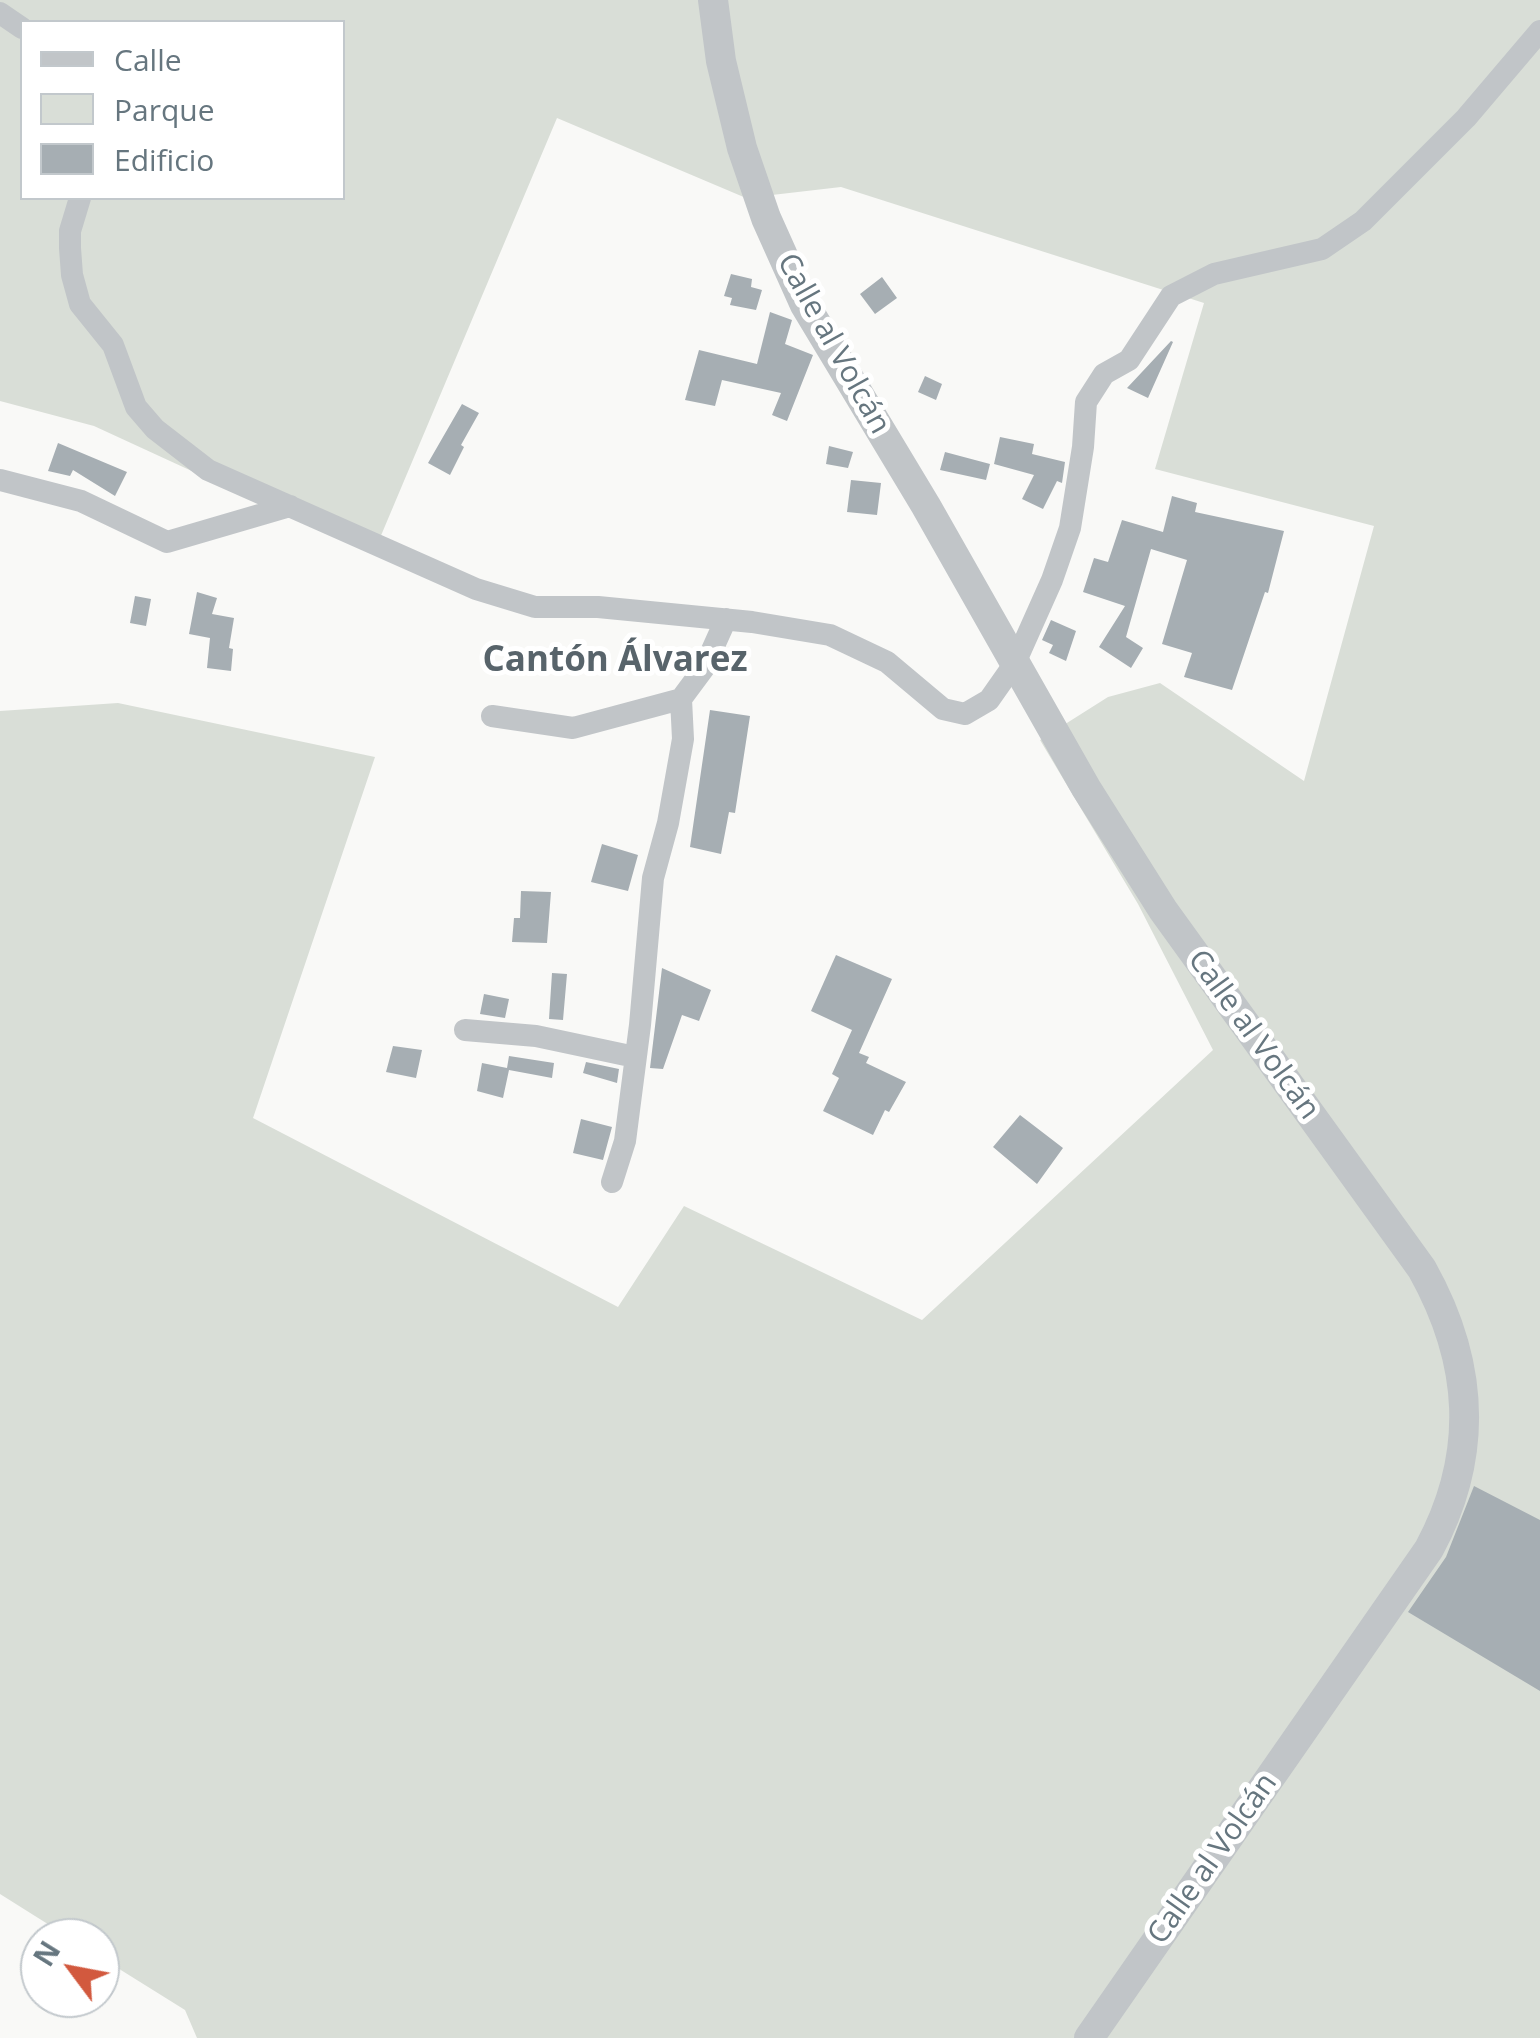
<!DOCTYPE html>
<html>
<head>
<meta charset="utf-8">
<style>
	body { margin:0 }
	#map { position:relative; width:1540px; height:2038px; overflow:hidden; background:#f9f9f7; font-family:"Open Sans",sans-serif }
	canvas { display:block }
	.legend { position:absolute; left:20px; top:20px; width:325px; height:180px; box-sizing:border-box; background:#fff; border:2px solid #c2c8cc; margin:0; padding:12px 18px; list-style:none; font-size:30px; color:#66767f }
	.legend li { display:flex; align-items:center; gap:20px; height:50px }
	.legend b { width:50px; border:2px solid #c2c8cc }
	.north { position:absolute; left:20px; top:1918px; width:100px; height:100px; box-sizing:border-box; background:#fff; border:2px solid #c2c8cc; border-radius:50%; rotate:302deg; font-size:28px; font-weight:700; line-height:40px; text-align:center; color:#66767f }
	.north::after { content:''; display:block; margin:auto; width:35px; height:45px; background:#d2593e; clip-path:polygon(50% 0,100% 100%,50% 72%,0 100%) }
</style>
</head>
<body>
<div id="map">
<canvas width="1540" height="2038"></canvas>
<ul class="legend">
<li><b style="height:12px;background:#c1c5c8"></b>Calle</li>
<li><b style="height:28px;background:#d9ded7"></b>Parque</li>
<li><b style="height:28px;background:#a6aeb3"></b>Edificio</li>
</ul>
<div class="north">N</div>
</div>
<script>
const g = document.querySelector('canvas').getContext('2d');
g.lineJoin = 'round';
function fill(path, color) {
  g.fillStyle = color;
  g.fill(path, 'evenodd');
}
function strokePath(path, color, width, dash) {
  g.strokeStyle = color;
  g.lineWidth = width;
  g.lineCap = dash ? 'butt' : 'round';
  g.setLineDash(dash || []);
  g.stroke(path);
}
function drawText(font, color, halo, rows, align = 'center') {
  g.font = font + ' "Open Sans",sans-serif';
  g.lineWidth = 10;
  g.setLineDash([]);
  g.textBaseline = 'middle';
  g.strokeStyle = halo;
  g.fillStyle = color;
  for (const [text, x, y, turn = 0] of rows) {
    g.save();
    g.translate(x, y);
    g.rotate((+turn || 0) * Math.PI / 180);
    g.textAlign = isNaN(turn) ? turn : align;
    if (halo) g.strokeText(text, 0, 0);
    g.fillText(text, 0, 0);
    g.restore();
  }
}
fill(new Path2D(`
	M0,0H1540V2038H197L185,2010L100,1957V1938H70L0,1894V711L118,703L375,757L253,1118L618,1307L684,1206L922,1320L1213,1050L1138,904L1040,740L1108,697L1160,683L1304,781L1374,526L1155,469L1204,303L841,187L746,198L557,118L377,545L246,496L94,426L0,401ZM22,22H342V198H22Z`), '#d9ded7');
fill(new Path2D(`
	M731,274L752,279L751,287L762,290L756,310L730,305L732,298L724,296Z
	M882,277L897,298L875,314L860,294Z
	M770,312L792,320L785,344L813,355L787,421L772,415L781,393L722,380L715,406L685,400L699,350L757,364Z
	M1171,341L1173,342L1148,398L1127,388Z
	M925,376L942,384L936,400L918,392Z
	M462,404L479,413L461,445L464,447L450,475L428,463Z
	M1000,437L1034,444L1032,454L1065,462L1062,483L1057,481L1043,509L1022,499L1034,475L994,464Z
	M58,443L127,472L115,496L73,470L70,476L48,471Z
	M829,446L853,452L848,468L826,464Z
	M945,452L990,464L986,480L940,470Z
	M851,480L881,483L877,515L847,512Z
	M1172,496L1197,503L1195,512L1284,531L1268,593L1265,592L1232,690L1184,677L1192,653L1162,644L1187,560L1151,549L1126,637L1143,648L1131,668L1099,647L1125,606L1083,592L1094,558L1108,562L1122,520L1163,532Z
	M197,592L217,598L212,614L234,618L229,648L233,649L231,671L207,668L210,638L189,634Z
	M135,596L151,599L146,626L130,623Z
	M1051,620L1076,631L1066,661L1049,653L1053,645L1042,640Z
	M710,710L750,716L735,813L729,812L721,854L690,847Z
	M602,844L638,855L628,891L591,882Z
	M521,891L551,892L547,943L512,942L514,918H520Z
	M836,955L892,979L859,1053L869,1057L866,1063L906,1082L889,1112L885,1110L873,1135L823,1111L839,1078L832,1074L852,1030L811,1011Z
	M662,968L711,990L699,1021L682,1015L663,1069L650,1068Z
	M552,973L567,974L563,1020L549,1019Z
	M484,994L509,999L505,1018L480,1014Z
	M393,1046L422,1050L416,1078L386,1072Z
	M509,1056L554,1063L552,1078L509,1070L503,1098L477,1091L482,1063L507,1068Z
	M586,1062L619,1069L617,1083L583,1073Z
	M1020,1115L1063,1148L1037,1184L993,1147Z
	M581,1119L612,1127L603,1160L573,1153Z
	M1474,1486L1540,1520V1691L1408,1612L1446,1557Z`), '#a6aeb3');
strokePath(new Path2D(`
	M0,13L22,28
	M80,198L70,231V248L72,275L80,304L113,345L136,407L155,429L208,470L476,589L535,607H598L752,622L830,635L887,662L943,709L965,714L989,700L1015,663L1052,580L1070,528L1083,447L1086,402L1104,374L1129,360L1171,296L1214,274L1322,249L1363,221L1466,118L1540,31
	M0,480L81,501L167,542L290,506
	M492,716L573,728L681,699
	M465,1030L536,1036L635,1057
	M612,1182L625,1141L640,1025L653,878L668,823L683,739L681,699L704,668L726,619`), '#c1c5c8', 22);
strokePath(new Path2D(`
	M713,0L721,61L742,148L766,218L805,305L926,506L1086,788L1163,910L1422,1269C1474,1362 1480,1454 1429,1549L1089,2038`), '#c1c5c8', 30);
drawText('30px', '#66767f', '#fff', [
	["Calle al Volcán",833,344,61],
	["Calle al Volcán",1253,1035,54],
	["Calle al Volcán",1213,1859,-55]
]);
drawText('bold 35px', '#58646b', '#fff', [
	["Cantón Álvarez",615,661]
]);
</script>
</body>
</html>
